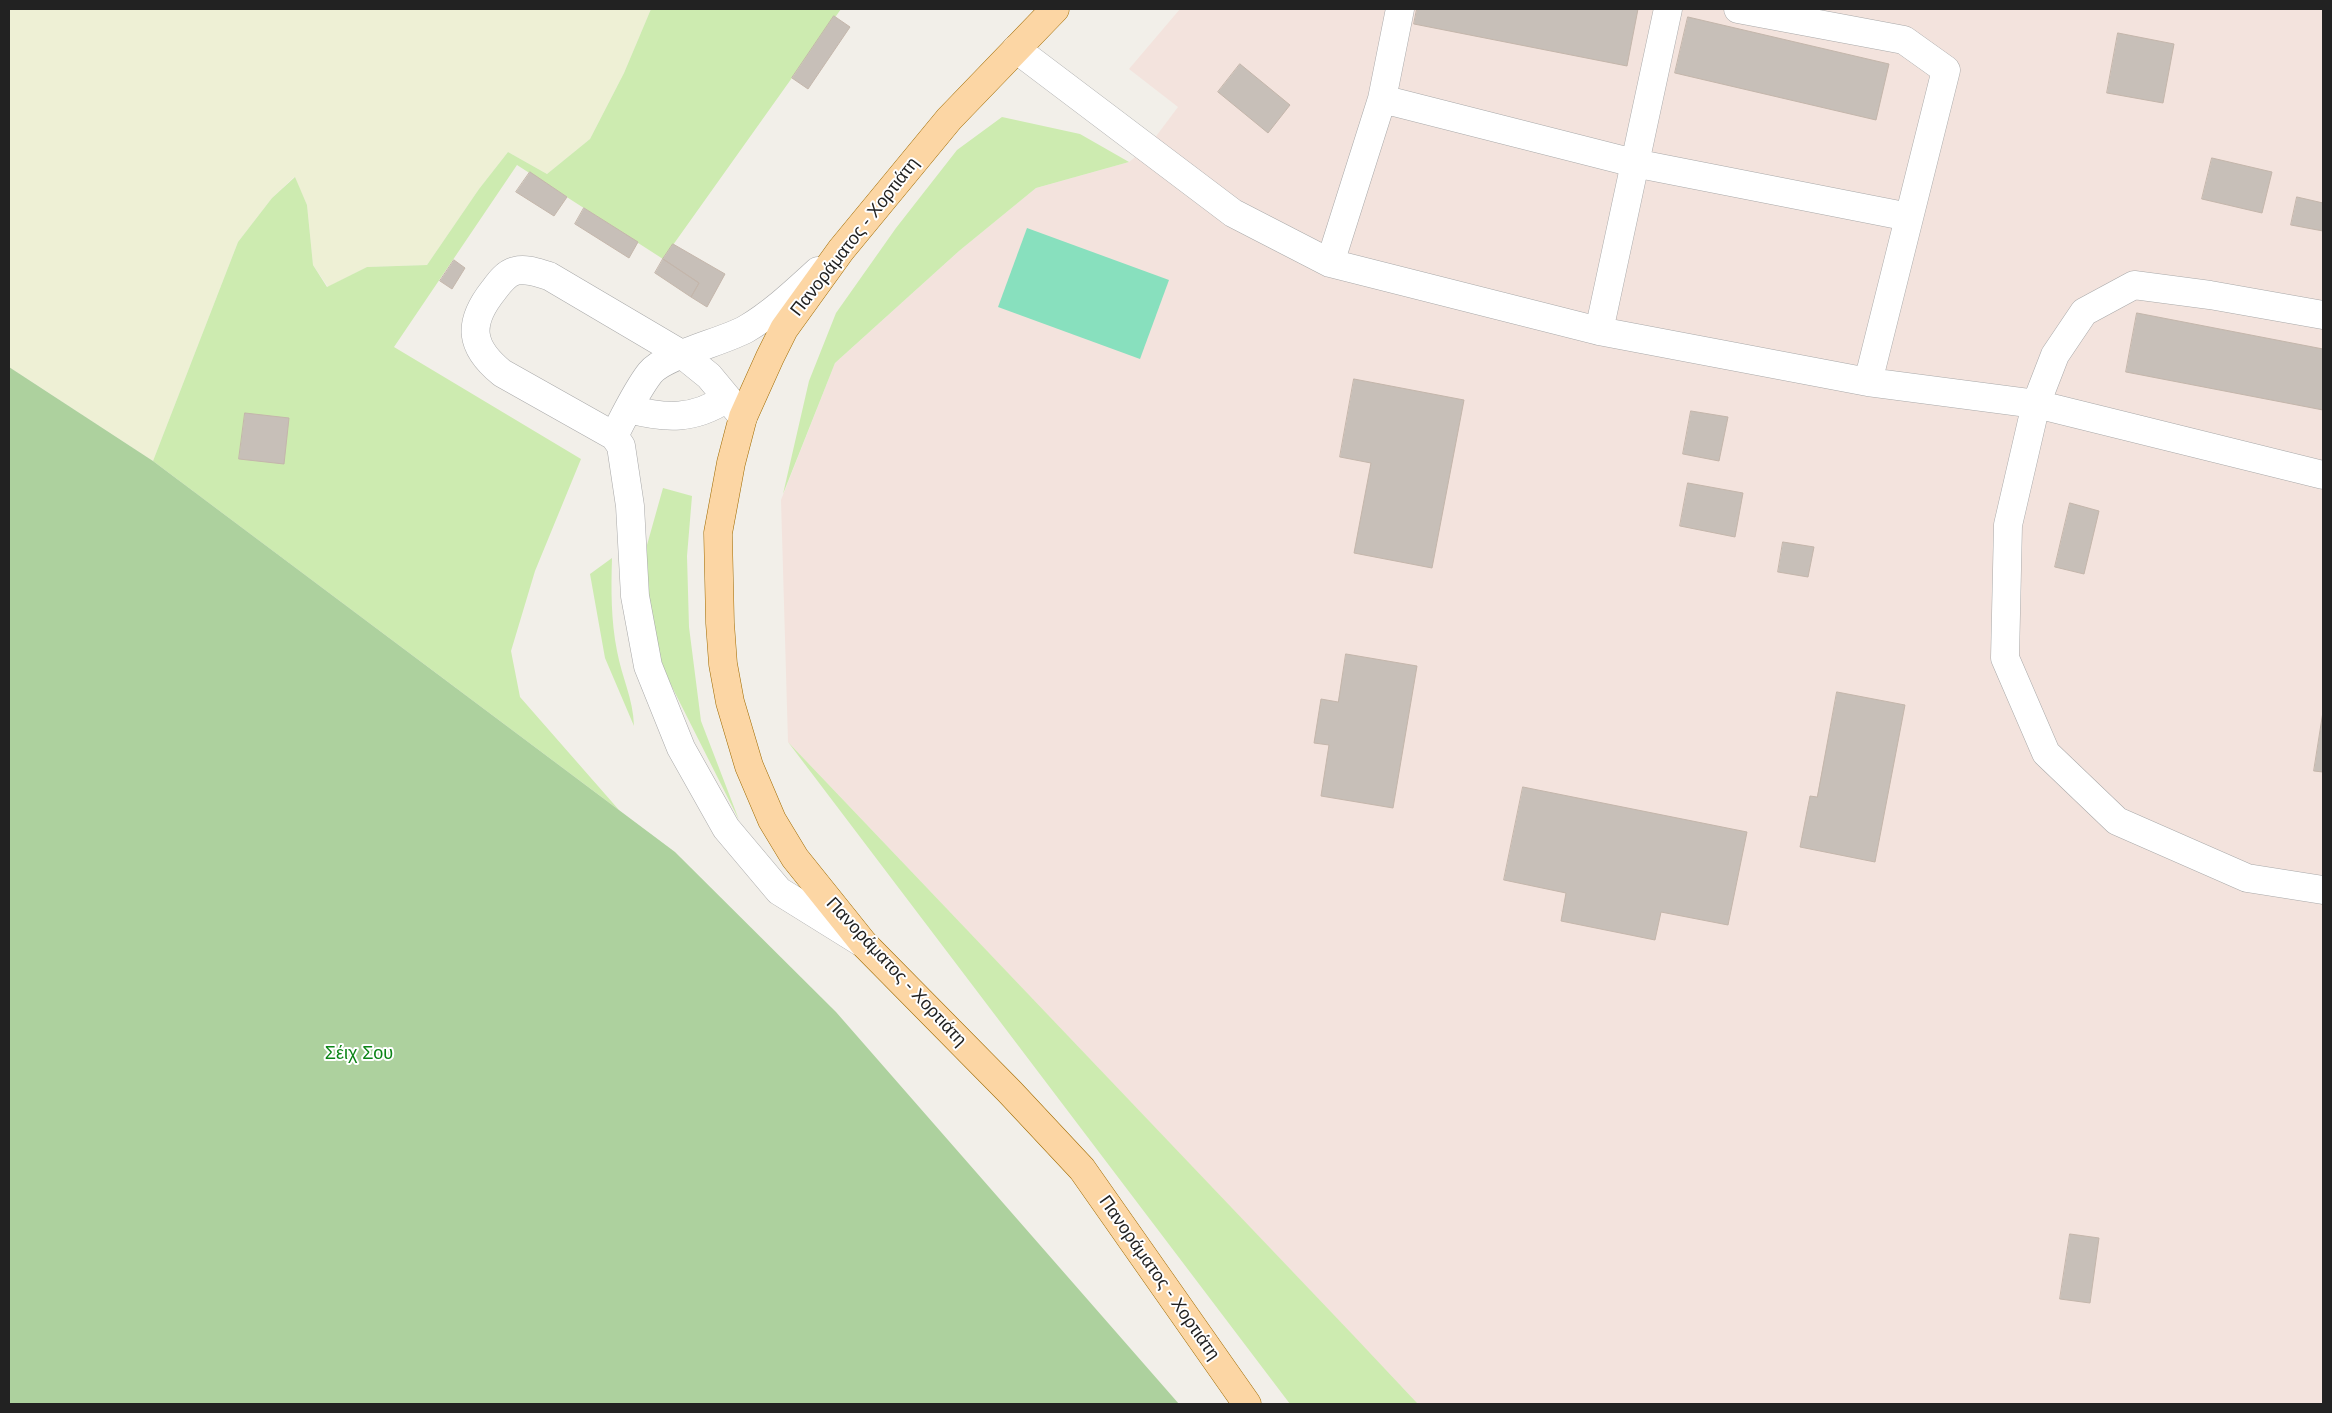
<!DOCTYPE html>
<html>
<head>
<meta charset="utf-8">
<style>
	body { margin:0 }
	#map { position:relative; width:2332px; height:1413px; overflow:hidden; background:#f2efe9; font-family:"PT Sans",sans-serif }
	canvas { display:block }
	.frame { position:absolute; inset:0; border:10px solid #222; pointer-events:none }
</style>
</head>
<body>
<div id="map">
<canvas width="2332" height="1413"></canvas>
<div class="frame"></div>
</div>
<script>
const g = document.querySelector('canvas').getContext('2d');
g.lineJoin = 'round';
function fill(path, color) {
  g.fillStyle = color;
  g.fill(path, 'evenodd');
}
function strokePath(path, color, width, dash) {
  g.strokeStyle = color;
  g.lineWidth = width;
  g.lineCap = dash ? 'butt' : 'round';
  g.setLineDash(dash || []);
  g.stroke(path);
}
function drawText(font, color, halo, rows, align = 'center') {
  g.font = font + ' "PT Sans",sans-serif';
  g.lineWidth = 4;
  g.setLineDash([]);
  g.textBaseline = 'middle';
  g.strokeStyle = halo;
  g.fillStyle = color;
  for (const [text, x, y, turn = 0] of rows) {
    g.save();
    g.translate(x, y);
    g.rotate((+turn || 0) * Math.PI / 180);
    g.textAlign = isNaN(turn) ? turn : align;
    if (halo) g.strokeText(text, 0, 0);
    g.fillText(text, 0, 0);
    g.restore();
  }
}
fill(new Path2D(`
	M1180,9H2323V1404H1418L788,742L781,500L835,363L959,251L1036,188L1129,162L1148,147L1178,107L1129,69Z`), '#f3e3dd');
fill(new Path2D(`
	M9,9H651L624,73L590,139L547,174L508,152L479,189L427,265L367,267L328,287L313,265L307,205L294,177L272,198L238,242L153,461L9,367Z`), '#eef0d5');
fill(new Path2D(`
	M651,9H841L663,259L517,165L394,347L581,459L535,571L511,651L520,697L619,810L153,461L238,242L272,198L295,177L307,205L313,265L327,287L367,267L427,265L479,189L508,152L547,174L590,139L624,73Z
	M1002,117L1080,134L1129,162L1036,188L959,251L835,363L783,494L809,381L836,313L896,228L957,150Z
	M663,488L692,496L687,556L689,627L701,721L739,820L669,681L656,648L643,592L647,545Z
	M612,558C611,590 611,620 617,651C622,678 633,698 634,726L605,658L590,574Z
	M788,742L1353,1335L1418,1404H1290Z`), '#cdebb0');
fill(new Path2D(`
	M9,367L153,461L675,852L836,1012L1179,1404H9Z`), '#add19e');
fill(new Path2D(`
	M1027,228L1169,280L1140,359L998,307Z`), '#88e0be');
const building = new Path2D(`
	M1417,9H1638L1627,66L1414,24Z
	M834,16L850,27L808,89L792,78Z
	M1688,17L1889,64L1876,120L1675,73Z
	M2118,33L2174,44L2163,103L2107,93Z
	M1240,64L1290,105L1268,133L1218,92Z
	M2212,158L2272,172L2262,213L2202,199Z
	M530,172L567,197L554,216L516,192Z
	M2297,197L2323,203V231L2291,225Z
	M584,208L638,242L629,258L575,224Z
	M673,244L725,274L707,307L691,297L699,283L663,259Z
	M663,259L699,283L691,297L655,273Z
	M454,260L465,268L452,289L440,281Z
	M2137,313L2323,349V410L2126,372Z
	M1354,379L1464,400L1432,568L1354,553L1371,463L1340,457Z
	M1691,411L1728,417L1719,461L1683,454Z
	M245,413L289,418L284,464L239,459Z
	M1688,483L1743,493L1735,537L1680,526Z
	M2070,503L2099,511L2084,574L2055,567Z
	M1783,542L1814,547L1808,577L1778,572Z
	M1346,654L1417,666L1393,808L1321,796L1329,745L1314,743L1321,699L1338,702Z
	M1837,692L1905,705L1875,862L1800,847L1810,796L1817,797Z
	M2323,712V772L2314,771Z
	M1523,787L1747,832L1728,925L1661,912L1655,940L1561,921L1566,893L1504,880Z
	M2070,1234L2099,1238L2090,1303L2060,1299Z`);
fill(building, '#c7bfb8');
strokePath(building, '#c4b6ab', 1);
const minor = new Path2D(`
	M1738,9L1904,40L1946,70L1868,382
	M1016,49L1233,213L1330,263L1599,331L1868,382L2036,404L2323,475
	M1382,99L1634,163L1909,217
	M1330,263L1382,99L1400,9
	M2323,315L2210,295L2134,285L2084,312L2055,355L2036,404L2008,525L2005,658L2046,753L2117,821L2247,878L2323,890
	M1599,331L1668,9
	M629,409C666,419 694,420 727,398
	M743,417L709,376L683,355L549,276C538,273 527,268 515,271C505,274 499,283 493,291C467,324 470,347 502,373L614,436L621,446L630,506L635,596L648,666L681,748L726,828L779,891L861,942
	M614,436C625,415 636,391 650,373C664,355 723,342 746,329C773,313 795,292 818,271`);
const major = new Path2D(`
	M1055,9L949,119L841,250L784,329L770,357L743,417L731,463L718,533L720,623L723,664L730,702L749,766L772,820L795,858L864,944L1010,1092L1082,1169L1247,1404`);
strokePath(minor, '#a9a9a9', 29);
strokePath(major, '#a06b00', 29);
strokePath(minor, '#fff', 28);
strokePath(major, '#fcd6a4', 28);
drawText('18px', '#222', '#fff', [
	["Πανοράματος - Χορτιάτη",855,237,-52],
	["Πανοράματος - Χορτιάτη",896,972,47],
	["Πανοράματος - Χορτιάτη",1159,1278,55]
]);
drawText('18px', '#0c8416', '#fff', [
	["Σέιχ Σου",359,1054]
]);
</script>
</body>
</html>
